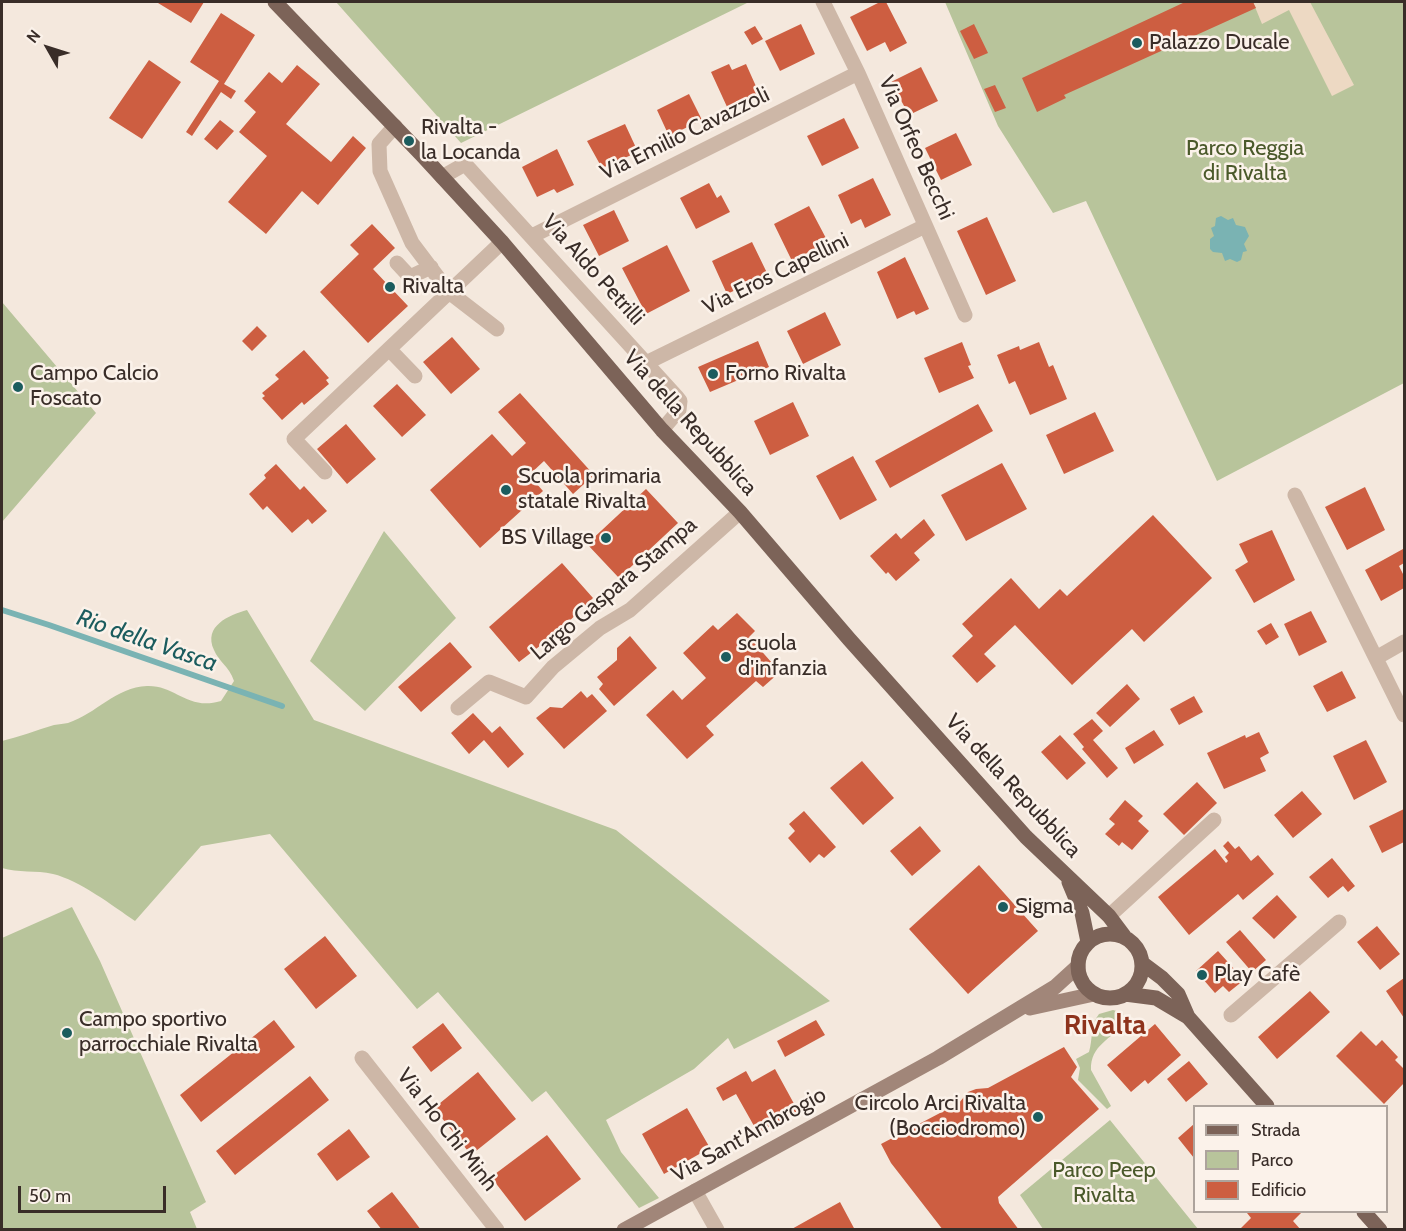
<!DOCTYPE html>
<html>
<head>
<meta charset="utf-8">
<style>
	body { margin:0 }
	#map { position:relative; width:1406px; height:1231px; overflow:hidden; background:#f4e8dd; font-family:Cabin,sans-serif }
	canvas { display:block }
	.frame { position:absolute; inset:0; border:3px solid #392d28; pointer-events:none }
	.legend { position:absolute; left:1193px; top:1105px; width:195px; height:108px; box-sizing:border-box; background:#fbf2ea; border:2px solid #ada39c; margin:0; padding:8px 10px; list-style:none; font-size:18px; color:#392d28 }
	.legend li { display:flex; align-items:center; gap:12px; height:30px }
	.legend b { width:30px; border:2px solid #ada39c }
	.north { position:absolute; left:18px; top:18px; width:60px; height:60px; -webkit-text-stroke:4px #fbf2ea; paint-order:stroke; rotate:309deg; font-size:16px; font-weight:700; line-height:24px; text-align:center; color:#392d28 }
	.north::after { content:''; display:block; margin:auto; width:21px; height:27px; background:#392d28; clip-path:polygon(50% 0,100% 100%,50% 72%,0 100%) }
	.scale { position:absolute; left:18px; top:1186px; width:148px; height:27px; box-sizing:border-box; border:3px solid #392d28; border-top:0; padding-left:8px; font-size:18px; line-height:21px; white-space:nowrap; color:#392d28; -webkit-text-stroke:4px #fbf2ea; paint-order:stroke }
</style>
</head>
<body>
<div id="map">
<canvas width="1406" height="1231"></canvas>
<div class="frame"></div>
<ul class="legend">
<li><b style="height:8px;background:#7c6358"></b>Strada</li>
<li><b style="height:16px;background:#b8c49b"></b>Parco</li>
<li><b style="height:16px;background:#cd5e41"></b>Edificio</li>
</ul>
<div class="north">N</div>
<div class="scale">50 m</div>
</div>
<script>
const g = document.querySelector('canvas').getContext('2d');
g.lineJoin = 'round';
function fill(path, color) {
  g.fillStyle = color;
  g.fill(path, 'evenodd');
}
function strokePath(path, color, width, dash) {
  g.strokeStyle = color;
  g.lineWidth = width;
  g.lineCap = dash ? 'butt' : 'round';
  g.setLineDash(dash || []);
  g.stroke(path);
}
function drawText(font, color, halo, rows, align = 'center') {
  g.font = font + ' Cabin,sans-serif';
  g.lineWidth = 5;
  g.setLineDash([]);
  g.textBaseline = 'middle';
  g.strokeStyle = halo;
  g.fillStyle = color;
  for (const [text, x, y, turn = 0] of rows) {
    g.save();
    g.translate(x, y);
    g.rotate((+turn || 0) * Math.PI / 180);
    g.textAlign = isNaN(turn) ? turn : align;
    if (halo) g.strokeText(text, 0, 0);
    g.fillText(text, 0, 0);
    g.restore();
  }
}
fill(new Path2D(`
	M336,2H749L461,143Z
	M945,2H1404V383L1217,481L1086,201L1053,213L998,126Z
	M2,302L96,413L2,522Z
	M384,531L456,618L365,711L310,661Z
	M247,610L314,720L616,830L830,1001L734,1049L728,1038L694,1069L606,1120L621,1152L659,1198L639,1208L546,1091L532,1102L438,992L417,1009L270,834L201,846L135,921C113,906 79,880 53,874C36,870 18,873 2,868V741C19,737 37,730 54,725C59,724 64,724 68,723C96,714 116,687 147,686C176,685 187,711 221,701L234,681C229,666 219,662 214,650C203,626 229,615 247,610Z
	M72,907L100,961L206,1202L190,1212L197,1229H2V938Z
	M1113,1010L1123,1013L1124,1023C1112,1039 1090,1045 1091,1070L1111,1106L1107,1109L1078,1080L1080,1068L1076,1059L1089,1052C1093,1039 1090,1025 1099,1014Z
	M1110,1120L1198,1229H1043L1020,1195Z`), '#b8c49b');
fill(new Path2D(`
	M1253,2H1310L1354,85L1332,96L1289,10L1262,24Z`), '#edd9c3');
fill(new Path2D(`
	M1221,216L1228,220L1233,218L1236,225L1245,227L1249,236L1244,244L1247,251L1243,252L1241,260L1237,262L1230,259L1225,261L1222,253L1213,252L1210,249V239L1214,236L1211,228L1215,226L1216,218Z`), '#7ab3b3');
strokePath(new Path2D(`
	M2,610L49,625L282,706`), '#7ab3b3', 6);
fill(new Path2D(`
	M159,2H204L191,23L158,3Z
	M880,2H886L907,43L890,52L885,42L867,51L850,17Z
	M1185,2H1253L1256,8L1064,95L1066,98L1037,112L1022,78Z
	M221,13L255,35L224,84L236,91L231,99L221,92L192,136L186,132L219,81L190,62Z
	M801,24L815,54L780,71L765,41Z
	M974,24L988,53L974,59L960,31Z
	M755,26L763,39L752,45L744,32Z
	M149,60L181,82L142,139L109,118Z
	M729,64L732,70L746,64L759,93L728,109L711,72Z
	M297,65L320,84L286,124L331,162L353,136L366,148L318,205L302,191L266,234L228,202L267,156L239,132L256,112L244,101L269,72L282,83Z
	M921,67L938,101L909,115L891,82Z
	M995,85L1006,108L995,112L984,89Z
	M689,94L702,120L669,136L657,110Z
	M844,118L859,148L822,166L807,136Z
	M220,120L234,131L217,150L204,139Z
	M625,124L638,152L602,168L587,141Z
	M956,133L972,165L941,180L925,148Z
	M557,149L574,185L557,193L554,189L537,197L522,167Z
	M873,178L891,215L865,228L861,219L851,224L838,195Z
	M709,183L717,198L721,195L730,212L696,229L680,198Z
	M809,206L828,242L792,261L774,224Z
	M614,210L629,241L599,256L583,225Z
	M987,217L1016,281L986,295L957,231Z
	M372,224L395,248L373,269L408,306L368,343L320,292L359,254L350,245Z
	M752,242L768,275L727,294L712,261Z
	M667,245L690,291L646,314L622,268Z
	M905,257L929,309L916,315L914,311L897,319L877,272Z
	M825,312L841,345L803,364L787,331Z
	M257,326L267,336L252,351L242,341Z
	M452,337L480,369L451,394L423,362Z
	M758,341L769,367L710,392L698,367Z
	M962,342L971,365L968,366L974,378L939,393L924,358Z
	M1039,342L1049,367L1053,365L1067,399L1030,415L1015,381L1009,384L997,355L1019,346L1020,350Z
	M304,350L329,378L326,380L329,384L304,405L302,402L282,420L262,398L265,396L262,393L279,379L275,375Z
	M397,384L426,415L402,437L373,406Z
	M520,393L594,475L573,494L544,461L529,475L543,491L480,548L430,490L492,434L512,456L526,443L498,412Z
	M793,402L809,436L770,455L754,421Z
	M978,404L993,431L890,488L875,461Z
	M1095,412L1114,451L1064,474L1046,435Z
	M346,424L376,459L347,484L317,449Z
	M853,456L877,500L840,520L816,476Z
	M1002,463L1027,509L966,541L941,495Z
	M276,464L300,490L304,486L327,511L312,524L308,519L292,533L267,506L263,510L249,494L266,478L264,475Z
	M1365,487L1385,530L1347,550L1325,507Z
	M646,489L678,523L619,578L587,544Z
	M1153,515L1212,578L1144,642L1132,629L1072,685L1015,625L984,654L996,666L977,683L952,656L973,636L962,624L1011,578L1039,609L1060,589L1067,596Z
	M924,519L935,535L914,553L920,560L896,581L888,572L886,574L870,556L896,533L901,539Z
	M1272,530L1295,580L1254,603L1235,570L1248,562L1239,544Z
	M1403,549L1404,563L1399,566L1404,576V588L1381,601L1365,570Z
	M562,563L593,598L558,632L519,662L489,627Z
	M1311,611L1327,642L1299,656L1284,624Z
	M737,613L755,631L749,637L780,672L763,687L756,681L706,726L714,735L687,759L646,715L673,690L682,700L706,678L683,653L713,625L718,630Z
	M1271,623L1279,637L1266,645L1257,631Z
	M630,636L657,668L614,706L599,689L603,684L597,677L617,660V648Z
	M450,642L472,667L421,712L398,687Z
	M1342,671L1356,698L1327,712L1313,686Z
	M1127,684L1140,699L1110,727L1096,713Z
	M581,691L587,698L592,694L607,711L564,749L536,718L550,707L562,708Z
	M1194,696L1203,712L1179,725L1170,709Z
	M473,713L492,733L500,726L524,754L508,768L484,740L469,754L451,733Z
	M1092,719L1103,731L1093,740L1118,768L1107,778L1082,749L1084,747L1073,734Z
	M1154,730L1164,745L1134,764L1125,748Z
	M1259,732L1269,753L1260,758L1266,771L1224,789L1207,753L1245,735L1246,738Z
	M1060,735L1086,763L1067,780L1041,752Z
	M1366,740L1387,782L1354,800L1333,756Z
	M862,761L894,798L863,825L830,788Z
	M1197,782L1217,803L1184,835L1163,814Z
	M1302,791L1322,814L1293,838L1274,815Z
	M1125,800L1143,816L1138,821L1149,831L1132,850L1122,842L1119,846L1105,834L1115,824L1109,819Z
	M1404,809V842L1382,853L1369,826Z
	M804,811L836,847L824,858L819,854L810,863L788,838L795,831L789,824Z
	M920,826L941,851L912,876L890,851Z
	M1228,841L1235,849L1239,846L1251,861L1258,855L1274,874L1243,900L1238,894L1189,935L1158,897L1215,849L1226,863L1228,861L1225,857L1229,853L1223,846Z
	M1332,858L1355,886L1348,892L1343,886L1328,898L1309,877Z
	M979,865L1038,931L968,994L909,929Z
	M1277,895L1297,917L1274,939L1252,918Z
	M1377,926L1400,954L1380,970L1357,942Z
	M1240,930L1266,960L1252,972L1226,942Z
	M325,936L357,976L316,1009L284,969Z
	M1218,951L1244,980L1229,992L1223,986L1215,993L1196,971Z
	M1404,978V1018L1386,991Z
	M1310,991L1330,1012L1277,1059L1258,1037Z
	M274,1020L295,1047L201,1122L180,1095Z
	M816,1020L825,1035L785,1057L777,1041Z
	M443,1023L462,1048L431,1072L412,1047Z
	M1155,1024L1181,1055L1148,1084L1145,1080L1131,1092L1107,1065Z
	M1361,1031L1376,1046L1382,1040L1398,1057L1395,1060L1404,1069V1083L1384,1104L1336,1056Z
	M1064,1047L1077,1067L1071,1077L1099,1109L998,1197L999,1203L1019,1230H943L891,1163L881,1144L959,1103L968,1092L976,1089L988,1088Z
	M1189,1061L1208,1084L1186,1102L1167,1079Z
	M775,1069L798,1111L758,1133L736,1094L723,1101L716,1088L746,1071L752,1082Z
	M478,1072L516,1119L471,1155L434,1108Z
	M310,1076L329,1100L235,1175L216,1151Z
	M687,1108L710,1148L664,1174L642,1134Z
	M1194,1124V1158L1178,1138Z
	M349,1129L370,1157L337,1181L317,1154Z
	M547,1135L581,1179L525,1221L491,1177Z
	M392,1192L409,1214L421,1230H382L367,1211Z
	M840,1202L855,1230H790Z
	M1250,1212H1302L1293,1221L1301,1230H1239L1251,1218L1247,1213Z`), '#cd5e41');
strokePath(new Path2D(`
	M823,2L858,73L965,315
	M395,126L379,144L380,171L412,243L449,292L497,329
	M442,177L465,164L676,396L680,401L679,410L662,430
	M532,236L858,73
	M397,263L410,277L431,267
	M389,349L415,376
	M646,363L925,226
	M325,472L294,439L502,242
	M1295,495L1404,715
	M1376,658L1404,642
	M458,708L489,682L526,697L553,667L600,628L630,610L740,512
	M1109,916L1214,820
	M1231,1015L1339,922
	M362,1058L497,1230
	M695,1191L717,1230`), '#cdb7a7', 15);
strokePath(new Path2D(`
	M1030,1008L1094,994
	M624,1230L938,1058L1055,987L1078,966`), '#a18679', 15);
strokePath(new Path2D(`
	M275,2L422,155L502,242L662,430L740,512L849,639L1026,837L1109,916L1124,936
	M1069,882L1082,913L1088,942
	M1078 966a32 32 0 1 1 64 0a32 32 0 1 1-64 0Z
	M1142,963L1162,978L1178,994L1188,1017
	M1125,994L1156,998L1188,1017L1267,1106
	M1364,1212L1380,1230`), '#7c6358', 15);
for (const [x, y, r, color] of [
	[1137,43,6,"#1b5c5e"],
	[409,141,6,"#1b5c5e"],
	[390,287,6,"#1b5c5e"],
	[713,374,6,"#1b5c5e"],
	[18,387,6,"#1b5c5e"],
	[506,490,6,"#1b5c5e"],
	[606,538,6,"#1b5c5e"],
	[726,657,6,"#1b5c5e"],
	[1003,907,6,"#1b5c5e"],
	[1202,975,6,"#1b5c5e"],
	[67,1033,6,"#1b5c5e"],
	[1038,1117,6,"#1b5c5e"]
]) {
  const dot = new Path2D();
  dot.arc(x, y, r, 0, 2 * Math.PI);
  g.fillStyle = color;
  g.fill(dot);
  strokePath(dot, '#fbf2ea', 2);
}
drawText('22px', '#392d28', '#fbf2ea', [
	["Palazzo Ducale",1149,43],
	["Rivalta -",421,128],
	["la Locanda",421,153],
	["Rivalta",402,287],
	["Campo Calcio",30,374],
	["Foscato",30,399],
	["Forno Rivalta",725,374],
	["Scuola primaria",518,477],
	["statale Rivalta",518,502],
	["BS Village",594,538,"right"],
	["scuola",738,644],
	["d'infanzia",738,669],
	["Sigma",1015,907],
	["Play Cafè",1214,975],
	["Campo sportivo",79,1020],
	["parrocchiale Rivalta",79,1045],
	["Circolo Arci Rivalta",1026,1104,"right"],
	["(Bocciodromo)",1026,1129,"right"]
], 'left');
drawText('22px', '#392d28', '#fbf2ea', [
	["Via Emilio Cavazzoli",685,134,-26],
	["Via Orfeo Becchi",916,148,66],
	["Via Aldo Petrilli",593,270,48],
	["Via Eros Capellini",776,274,-26],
	["Via della Repubblica",690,423,48],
	["Largo Gaspara Stampa",614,589,-40],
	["Via della Repubblica",1013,786,47],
	["Via Ho Chi Minh",447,1130,52],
	["Via Sant'Ambrogio",749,1135,-29]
]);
drawText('22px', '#4a592a', '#fbf2ea', [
	["Parco Reggia",1245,149],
	["di Rivalta",1245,174],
	["Parco Peep",1104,1171],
	["Rivalta",1104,1196]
]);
drawText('italic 24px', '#1b5c5e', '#fbf2ea', [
	["Rio della Vasca",147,641,19]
]);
drawText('bold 28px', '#8e331c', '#fbf2ea', [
	["Rivalta",1105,1026]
]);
</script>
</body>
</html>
